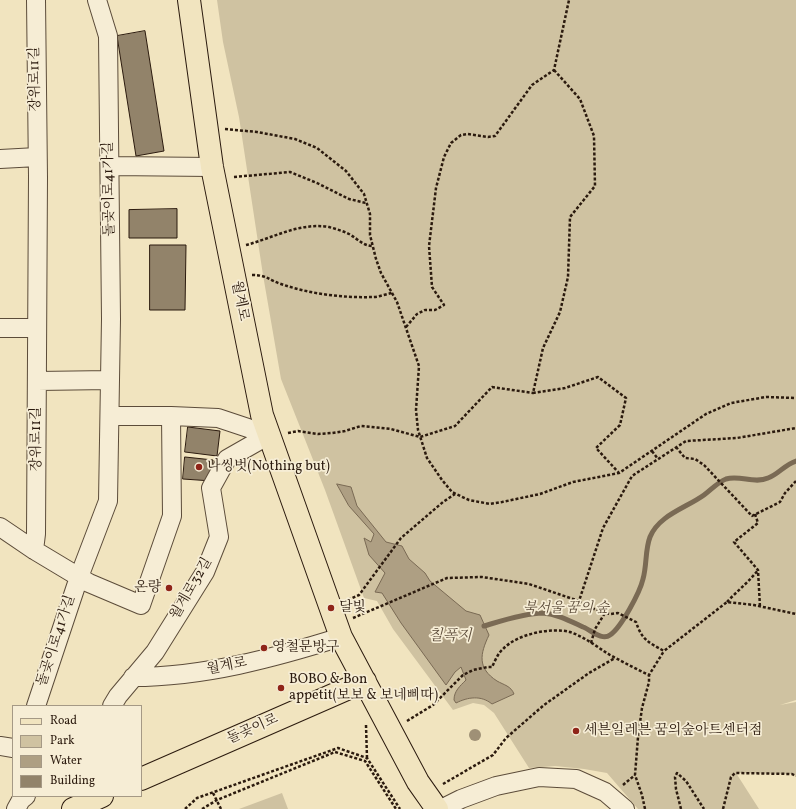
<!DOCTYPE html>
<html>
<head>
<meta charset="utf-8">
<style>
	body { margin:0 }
	#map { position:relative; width:796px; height:809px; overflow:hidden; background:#f1e4bf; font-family:Vollkorn,serif }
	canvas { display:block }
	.legend { position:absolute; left:12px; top:705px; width:130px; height:92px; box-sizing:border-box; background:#f6edd5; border:1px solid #a59985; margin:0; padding:5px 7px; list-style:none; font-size:12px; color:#2b1a0e }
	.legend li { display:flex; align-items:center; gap:8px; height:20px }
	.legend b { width:20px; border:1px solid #a59985 }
</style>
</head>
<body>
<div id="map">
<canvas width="796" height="809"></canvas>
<ul class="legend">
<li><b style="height:5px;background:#f1e4bf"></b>Road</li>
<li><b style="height:11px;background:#cfc2a1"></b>Park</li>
<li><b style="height:11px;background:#ae9f83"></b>Water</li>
<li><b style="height:11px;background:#92836a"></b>Building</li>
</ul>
</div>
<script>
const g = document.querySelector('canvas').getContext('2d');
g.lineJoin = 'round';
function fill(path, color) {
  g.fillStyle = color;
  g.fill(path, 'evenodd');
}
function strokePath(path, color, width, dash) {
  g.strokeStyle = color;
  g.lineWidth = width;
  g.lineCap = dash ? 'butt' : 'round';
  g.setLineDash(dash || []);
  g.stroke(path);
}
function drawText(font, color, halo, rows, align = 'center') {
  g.font = font + ' Vollkorn,"Noto Serif KR",serif';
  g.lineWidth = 3.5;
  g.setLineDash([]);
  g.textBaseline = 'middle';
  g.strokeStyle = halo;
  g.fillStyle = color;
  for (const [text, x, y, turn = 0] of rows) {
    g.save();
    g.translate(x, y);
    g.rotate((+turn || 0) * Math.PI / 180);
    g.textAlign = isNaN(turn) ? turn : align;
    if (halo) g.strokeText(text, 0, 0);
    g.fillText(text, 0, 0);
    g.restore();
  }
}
fill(new Path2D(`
	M217,0H796V700L780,705L796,702V777L792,774L736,773L759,809H638L607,773L584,769L555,766L529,768L494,713L484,705L473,703L453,710L393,629L377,601L364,598L325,490L281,379L263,275L239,117L223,42Z
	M282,793L288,809H239Z`), '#cfc2a1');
const water = new Path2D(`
	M337,484L351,487L357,506L386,542L402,546L409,559L425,573L430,581L466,611L480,615L489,635C480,654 477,668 497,681C504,685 511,686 514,694L492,704C481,695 468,697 456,703L454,700C454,691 460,686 466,680L461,667L455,672L446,685L401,623L382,593L375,592L385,573L369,555L364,538L371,542L374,534L349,506Z`);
fill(water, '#ae9f83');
strokePath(water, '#7a6a54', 1);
strokePath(new Path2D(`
	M484,626C501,621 525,613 543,613C557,614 570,621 583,627C591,630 602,641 610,635C621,628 640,592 643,579C647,565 645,550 650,537C659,515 686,508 704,495C711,490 718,482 726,479C740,475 755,484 768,478C779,474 784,465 796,461`), '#7a6a54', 5);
const building = new Path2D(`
	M145,31L164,151L136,156L117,36Z
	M177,209V238H129V210Z
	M150,245H186L185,310H150Z
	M188,427L220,431L217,456L185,452Z
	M185,457L213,460L212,481L183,479Z`);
fill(building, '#92836a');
strokePath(building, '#2b1a0e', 1);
const minor = new Path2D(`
	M0,159L37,157
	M110,166L212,167
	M0,328H37
	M37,381L110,380
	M110,416H171L218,418L269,435
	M0,527L34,550L89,583L141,605L172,516L171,416
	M34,550L36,534L38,177L36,0
	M133,677C204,677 274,658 341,637
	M36,706L79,577L108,501L111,319L108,36L97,0
	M112,706L118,696L155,652L205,572L219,537L211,488L227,459L269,435
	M0,746L13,748
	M16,809L21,800L26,796
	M441,809L461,799L496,786L539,777L576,779L605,792L625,809`);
const major = new Path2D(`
	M189,0L212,167L262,415L341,637L418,782L437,809
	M141,779L365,681
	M73,809L102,796`);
strokePath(minor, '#5c4c3a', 20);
strokePath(major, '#2b1a0e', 24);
strokePath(new Path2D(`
	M554,70L580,99L594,136L595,186L570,217L568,277L560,312L543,348L533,393L565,388L598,377L626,398L620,425L596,448L619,473
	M225,129L257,132L295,139L317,148L346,171L364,194L370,214V235L376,259L381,273L397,302L419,366L416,410L418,430L427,458L442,480L452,492L456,494L469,500L490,504L502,502L540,494L573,482L619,473L706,414L731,403L766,397L796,398
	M234,177L290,172L317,183L349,199L366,203
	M246,245C273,238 300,222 329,227C336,229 343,231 349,234C358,239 363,246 373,246
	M252,275C267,275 269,280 281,284C310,294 343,298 373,297C379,297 386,294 392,293
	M406,327L417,314L425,310H435L444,305L432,287L429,246L436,188L444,157L451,143L461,135L468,134L488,137L495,136L532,85L554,70L569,0
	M288,433L298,431L318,434L332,433L345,431L361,426L391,429L420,437L455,426L492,387L533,393
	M676,447L685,458L695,459L704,465L752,516L780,502L785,493L796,481
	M652,451L658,459
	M755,514L758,523L734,542L758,570L760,607
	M348,600L359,595L401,538L443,502L455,494
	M579,601L586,606L605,613L611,614L618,613L636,622C642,640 648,642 664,651L727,602L754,605L796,614
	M727,602C737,591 749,582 758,570
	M353,618L447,578L482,577L529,584L579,601L603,528L632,476L686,441L737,438L796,428
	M591,643L595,629L605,613
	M407,721L433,705L463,675L473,670L488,667H492C495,661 498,653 503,649C517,634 551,627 570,632C585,637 597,647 610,655C623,662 636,669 649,675L664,651
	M366,725L367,758
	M443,784L493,755L506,738L544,705L589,673L615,658
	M623,785L635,775
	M213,793L221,809
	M185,809L197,798L338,748L367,758L400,809
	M202,809L217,800L335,752L365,761L396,809
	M645,809L642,795L635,775L638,737L642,708L649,682V675
	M681,809L676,789L675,777L677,773L686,781L704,809
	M723,809L731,777L735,773L792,774L796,776`), '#2b1a0e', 2.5, [3, 2]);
strokePath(minor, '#f6edd5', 18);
strokePath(major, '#f1e4bf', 22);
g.fillStyle = '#9f9076';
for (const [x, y] of [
	[475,735]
]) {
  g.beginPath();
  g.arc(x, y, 6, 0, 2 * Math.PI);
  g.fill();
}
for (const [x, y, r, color] of [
	[199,467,4,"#8f2418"],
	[169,588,4,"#8f2418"],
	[331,608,4,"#8f2418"],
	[264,648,4,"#8f2418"],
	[281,688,4,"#8f2418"],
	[576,731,4,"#8f2418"]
]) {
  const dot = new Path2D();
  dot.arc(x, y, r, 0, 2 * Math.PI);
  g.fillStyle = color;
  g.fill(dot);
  strokePath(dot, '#f6edd5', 1.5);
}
drawText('14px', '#2b1a0e', '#f6edd5', [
	["장위로11길",36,79,-91],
	["돌곶이로41가길",110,189,-91],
	["월계로",239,301,79],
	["장위로11길",37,439,-90],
	["월계로32길",192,589,-60],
	["돌곶이로41가길",57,641,-72],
	["월계로",227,667,-11],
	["돌곶이로",253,730,-24]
]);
drawText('14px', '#2b1a0e', '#f6edd5', [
	["나씽벗(Nothing but)",207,467],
	["온량",161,588,"right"],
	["달빛",339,608],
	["영철문방구",272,648],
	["BOBO & Bon",289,680],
	["appetit(보보 & 보네삐따)",289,696],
	["세븐일레븐 꿈의숲아트센터점",584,731]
], 'left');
drawText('italic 14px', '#5c4c3a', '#f6edd5', [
	["북서울 꿈의 숲",566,609]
]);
drawText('italic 15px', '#5f4f3d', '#f6edd5', [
	["칠폭지",450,637]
]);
</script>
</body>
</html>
